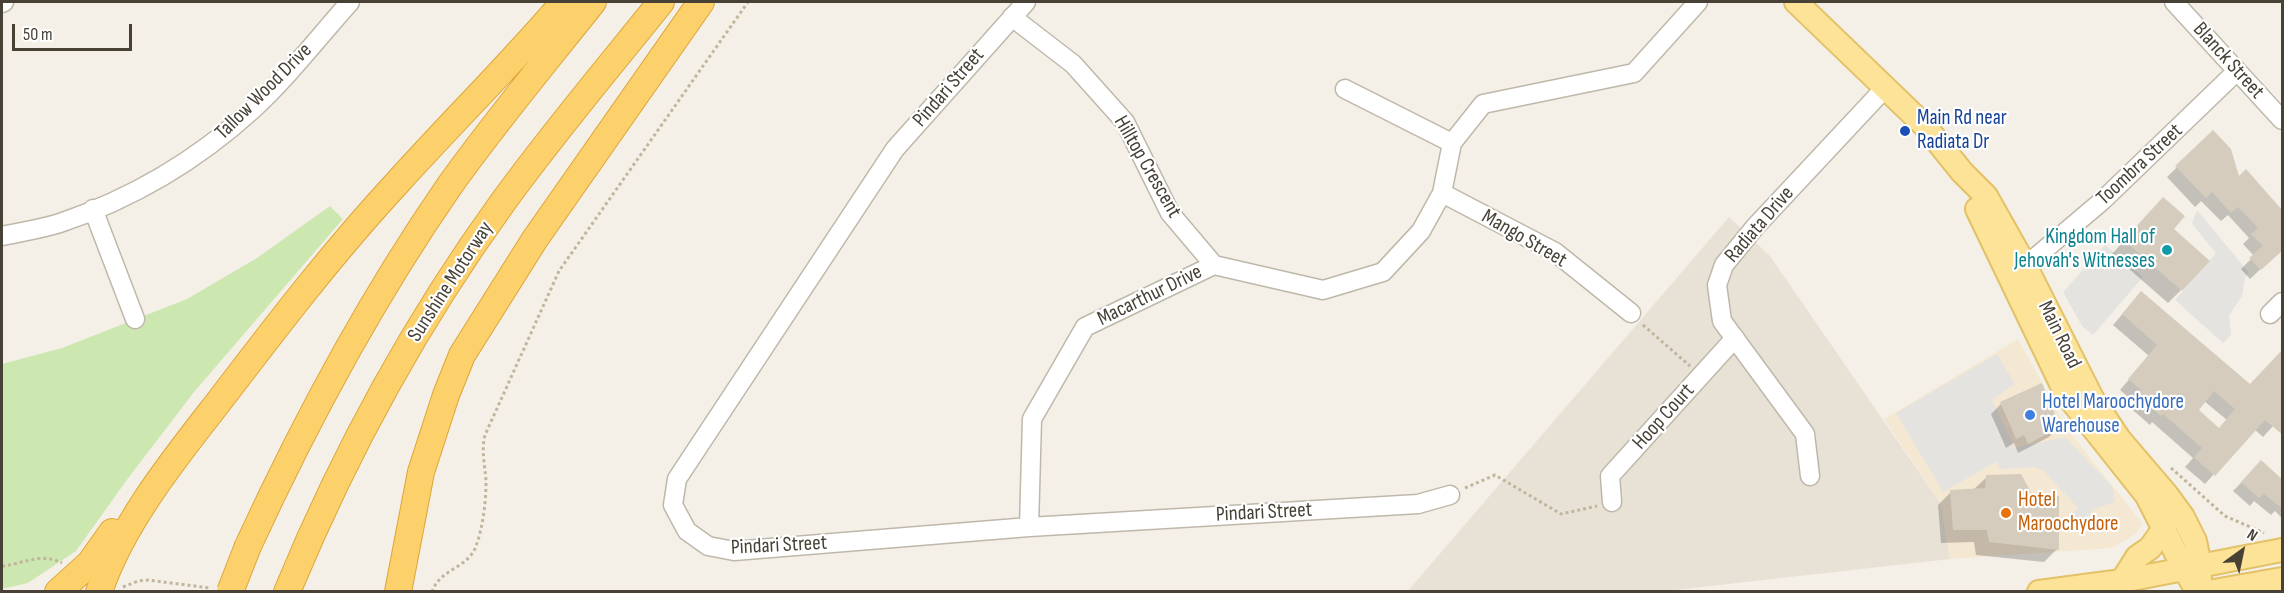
<!DOCTYPE html>
<html>
<head>
<meta charset="utf-8">
<style>
	body { margin:0 }
	#map { position:relative; width:2284px; height:593px; overflow:hidden; background:#f4f0e8; font-family:"Sofia Sans Condensed",sans-serif }
	canvas { display:block }
	.frame { position:absolute; inset:0; border:3px solid #474136; pointer-events:none }
	.north { position:absolute; left:2212px; top:521px; width:60px; height:60px; -webkit-text-stroke:4px #fff; paint-order:stroke; rotate:33deg; font-size:16px; font-weight:700; line-height:24px; text-align:center; color:#474136 }
	.north::after { content:''; display:block; margin:auto; width:21px; height:27px; background:#474136; clip-path:polygon(50% 0,100% 100%,50% 72%,0 100%) }
	.scale { position:absolute; left:12px; top:24px; width:120px; height:27px; box-sizing:border-box; border:3px solid #474136; border-top:0; padding-left:8px; font-size:18px; line-height:21px; white-space:nowrap; color:#474136; -webkit-text-stroke:4px #fff; paint-order:stroke }
</style>
</head>
<body>
<div id="map">
<canvas width="2284" height="593"></canvas>
<div class="frame"></div>
<div class="north">N</div>
<div class="scale">50 m</div>
</div>
<script>
const g = document.querySelector('canvas').getContext('2d');
g.lineJoin = 'round';
function fill(path, color) {
  g.fillStyle = color;
  g.fill(path, 'evenodd');
}
function strokePath(path, color, width, dash) {
  g.strokeStyle = color;
  g.lineWidth = width;
  g.lineCap = dash ? 'butt' : 'round';
  g.setLineDash(dash || []);
  g.stroke(path);
}
function drawText(font, color, halo, rows, align = 'center') {
  g.font = font + ' "Sofia Sans Condensed",sans-serif';
  g.lineWidth = 4.5;
  g.setLineDash([]);
  g.textBaseline = 'middle';
  g.strokeStyle = halo;
  g.fillStyle = color;
  for (const [text, x, y, turn = 0] of rows) {
    g.save();
    g.translate(x, y);
    g.rotate((+turn || 0) * Math.PI / 180);
    g.textAlign = isNaN(turn) ? turn : align;
    if (halo) g.strokeText(text, 0, 0);
    g.fillText(text, 0, 0);
    g.restore();
  }
}
fill(new Path2D(`
	M1729,217L1770,256L1941,504L1950,559L1666,591L1407,592Z`), '#e8e2d6');
fill(new Path2D(`
	M2018,339L2068,430L2142,523L2136,534L2112,548L1950,559L1941,504L1884,419Z`), '#f5e8d3');
fill(new Path2D(`
	M330,206L343,219L194,392L129,477L76,551L28,583L2,589V364L62,348L187,299L257,258Z`), '#cde7b1');
fill(new Path2D(`
	M2197,210L2249,273L2245,277L2242,296L2229,315L2231,335L2223,343L2175,300L2216,253L2192,224Z
	M2105,245L2143,277L2093,335L2082,326L2063,292Z
	M1997,354L2015,384L1992,400L2015,448L2065,437L2112,486L2115,502L2094,509L2077,528L2068,517L2078,508L2043,470L2033,467L2001,469L1996,462L1943,492L1896,413Z`), '#e5e3df');
fill(new Path2D(`
	M2213,132L2238,179L2282,249L2250,279L2241,269L2254,256L2243,244L2249,238L2228,215L2221,221L2201,201L2195,207L2167,177Z
	M2150,212L2172,229L2181,290L2168,303L2112,254Z
	M2132,303L2282,416L2263,437L2254,429L2205,484L2185,467L2193,458L2152,422L2150,425L2128,406L2133,401L2120,390L2149,356L2113,325ZM2204,401L2227,420L2219,429L2197,410Z
	M2001,404L2059,427L2049,437L2018,453L2014,443L2006,448L1991,414Z
	M2261,462L2282,482V518L2275,511L2271,515L2254,501L2250,506L2233,491Z
	M1987,477L2031,496L2057,549L2044,562L1976,555L1974,542L1941,543L1938,505L1951,492L1973,490Z`), '#0003');
fill(new Path2D(`
	M2213,130L2231,149L2239,176L2246,169L2283,211V250L2261,270L2249,258L2263,246L2251,234L2258,228L2238,207L2231,213L2212,192L2206,198L2175,166Z
	M2163,197L2185,216L2174,229L2210,261L2182,291L2124,240Z
	M2141,291L2250,384L2283,349V435L2265,420L2215,476L2194,457L2202,448L2163,414L2161,416L2137,395L2141,390L2128,379L2157,345L2122,314ZM2214,391L2235,409L2219,428L2199,410Z
	M2042,383L2060,427L2028,444L2024,435L2016,439L2000,402Z
	M2261,460L2283,480V509L2264,494L2259,498L2241,482Z
	M2021,474L2032,494L2059,496V550L1989,542L1987,530H1953L1950,490L1985,488L1986,475Z`), '#d5ccbd');
const minor = new Path2D(`
	M1026,2L895,149L677,479L673,505L687,531L708,546L734,551L1029,527L1418,504L1450,495
	M2174,2L2282,120
	M2,3L4,2
	M1012,17L1073,64L1125,122L1170,213L1214,265L1323,290L1383,272L1421,231L1442,193L1452,143L1483,104L1634,73L1698,2
	M1345,89L1452,143
	M1442,193L1555,252L1631,313
	M93,209L135,319
	M2,236C21,232 41,229 60,223C131,199 196,161 252,110C287,78 318,38 350,2
	M2017,273L2102,201L2237,71
	M2270,314L2282,302
	M1810,476L1805,434L1722,321L1717,285L1724,265L1755,227L1885,88
	M1612,502L1610,476L1735,338
	M1029,527L1032,419L1085,327L1214,265`);
const major = new Path2D(`
	M1796,2L1925,126L1962,172L1986,196L2026,267L2092,398L2120,440L2167,495L2183,517L2195,541L2200,565V592
	M1977,209L2066,394L2147,496L2184,569L2198,592
	M2122,581L2137,557L2150,548L2165,527
	M2039,592L2122,581L2282,550
	M2208,592L2282,579`);
const highway = new Path2D(`
	M248,546C306,420 371,299 450,185C495,122 545,62 593,2
	M58,592L90,563L112,532
	M99,592C121,525 174,459 217,404C275,328 333,252 398,182C453,121 511,64 564,2
	M287,592C344,454 416,322 503,202C553,133 608,68 661,2
	M398,592L421,472L446,395L462,355L535,239L701,2`);
strokePath(minor, '#bfb8aa', 21);
strokePath(major, '#e3c167', 26);
strokePath(highway, '#dca539', 28);
strokePath(new Path2D(`
	M1643,325L1690,366
	M2171,468L2225,516L2264,533
	M1465,488L1495,475L1561,514L1597,506
	M2,566C23,564 41,552 62,563
	M123,587L138,581L148,580L210,588
	M432,592C440,568 468,569 476,546C483,527 486,502 486,481C485,466 481,450 485,435L559,271L748,2`), '#c1b59c', 3, [3, 3]);
strokePath(minor, '#fff', 18);
strokePath(major, '#fde397', 22);
strokePath(highway, '#fcd06a', 26);
const highwayBridge = new Path2D(`
	M230,592L248,546`);
strokePath(highwayBridge, '#dca539', 28, []);
strokePath(highwayBridge, '#fcd06a', 26);
for (const [x, y, r, color] of [
	[1905,131,6,"#1a4fb4"],
	[2167,250,6,"#0f9aa8"],
	[2030,415,6,"#3f7fe0"],
	[2006,513,6,"#e8710a"]
]) {
  const dot = new Path2D();
  dot.arc(x, y, r, 0, 2 * Math.PI);
  g.fillStyle = color;
  g.fill(dot);
  strokePath(dot, '#fff', 2);
}
drawText('21px', '#474136', '#fff', [
	["Blanck Street",2228,61,48],
	["Pindari Street",949,88,-49],
	["Tallow Wood Drive",264,92,-45],
	["Toombra Street",2140,165,-43],
	["Hilltop Crescent",1147,167,60],
	["Radiata Drive",1760,225,-49],
	["Mango Street",1524,239,30],
	["Sunshine Motorway",451,282,-57],
	["Macarthur Drive",1150,296,-26],
	["Main Road",2059,335,64],
	["Hoop Court",1664,417,-48],
	["Pindari Street",1264,513,-3],
	["Pindari Street",779,546,-3]
]);
drawText('21px', '#164399', '#fff', [
	["Main Rd near",1917,119],
	["Radiata Dr",1917,143]
], 'left');
drawText('21px', '#0d838f', '#fff', [
	["Kingdom Hall of",2155,238],
	["Jehovah's Witnesses",2155,262]
], 'right');
drawText('21px', '#366cbe', '#fff', [
	["Hotel Maroochydore",2042,403],
	["Warehouse",2042,427]
], 'left');
drawText('21px', '#c56008', '#fff', [
	["Hotel",2018,501],
	["Maroochydore",2018,525]
], 'left');
</script>
</body>
</html>
